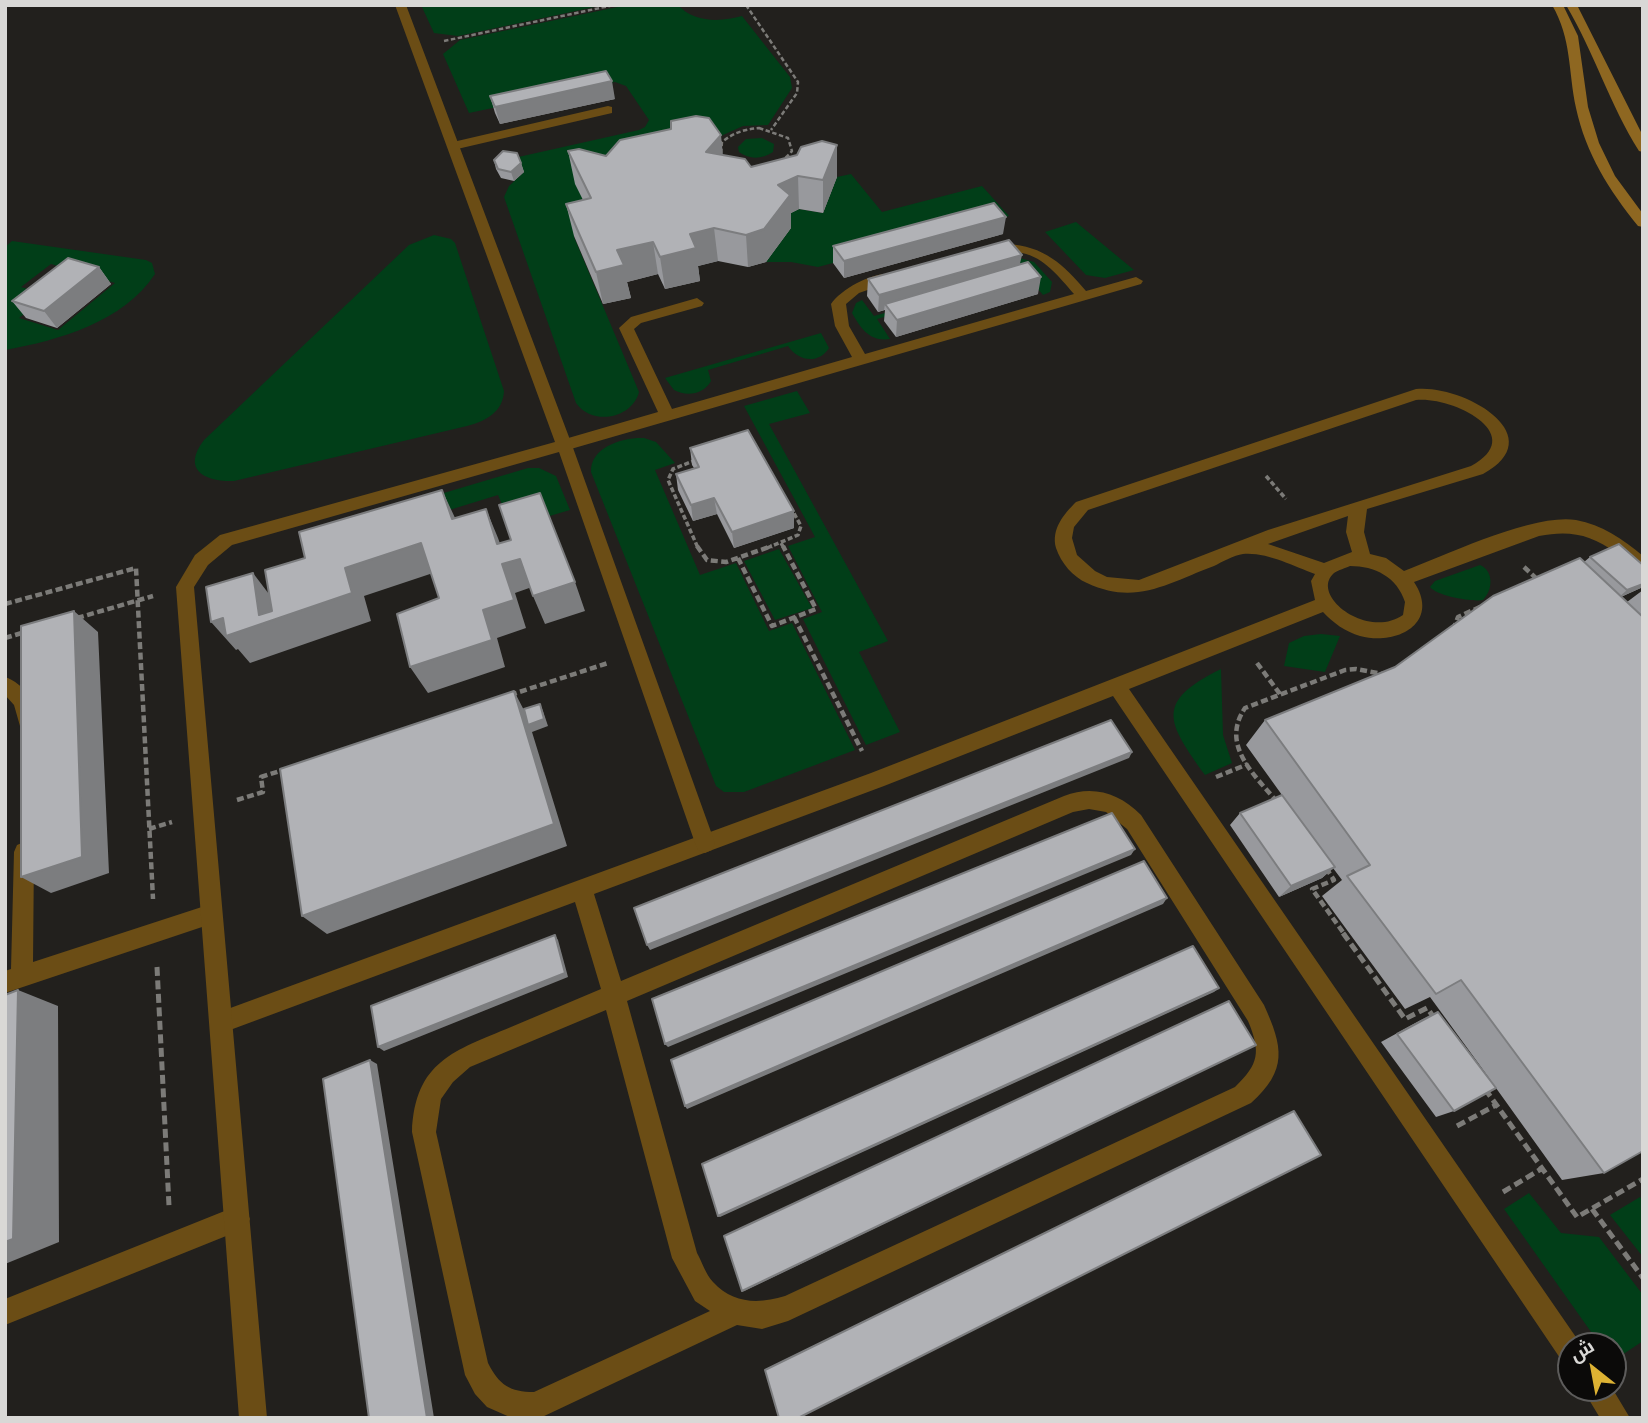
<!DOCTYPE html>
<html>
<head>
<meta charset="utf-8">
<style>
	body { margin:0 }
	#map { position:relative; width:1648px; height:1423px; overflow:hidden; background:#22201d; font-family:"Roboto Condensed",Cairo,sans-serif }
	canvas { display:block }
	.frame { position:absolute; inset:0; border:7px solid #d9d8d6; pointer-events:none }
	.north { position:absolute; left:1557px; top:1332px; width:70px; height:70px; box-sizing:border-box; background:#0b0a09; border:2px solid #5d5c5b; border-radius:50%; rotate:329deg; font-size:19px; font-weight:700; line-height:28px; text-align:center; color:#d9d8d6 }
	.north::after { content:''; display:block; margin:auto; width:24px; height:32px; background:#ddb233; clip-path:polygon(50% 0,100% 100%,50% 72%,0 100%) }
</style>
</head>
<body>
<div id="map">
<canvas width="1648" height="1423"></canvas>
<div class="frame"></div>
<div class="north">ش</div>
</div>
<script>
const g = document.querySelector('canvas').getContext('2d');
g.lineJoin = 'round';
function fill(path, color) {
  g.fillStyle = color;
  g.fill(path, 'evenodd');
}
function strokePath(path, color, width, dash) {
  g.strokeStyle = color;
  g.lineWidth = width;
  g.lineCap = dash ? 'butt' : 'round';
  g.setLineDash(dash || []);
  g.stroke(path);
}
fill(new Path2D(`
	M421,5H604L458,36L434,33Z
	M627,5H678C694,23 721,22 742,16L790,77L792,88L768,125L743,126L723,135L598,231L574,237L639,392C632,419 592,426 576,403L504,197L509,186L524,172L505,160L639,130L645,127L649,120L626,86L615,82L469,113L443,54L460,40Z
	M762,138L774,144L773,152C762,159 750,160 739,152L738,147L746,139Z
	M851,174L882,212L982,186L1009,216L818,267L791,262H766L791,228L780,218L799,209L823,213L837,177Z
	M1076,222L1134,270L1105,278L1086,275L1045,232Z
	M434,235L451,239L455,243L504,391C503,412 486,421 467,426L234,481C205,482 181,470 204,440L409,245Z
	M12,241L146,260L152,263L155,274C123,322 60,340 5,350V247ZM51,264L115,283L58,330L19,318L48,295L21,287Z
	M1020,258L1034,262L1052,282L1050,292L1043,295L1027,276L877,319L890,339C870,342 861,329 852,313L856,303L862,300L874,316L1024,274L1012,259Z
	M821,333L829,348C818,365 798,361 788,346L708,370L711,381C704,394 687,397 674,390L665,378Z
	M797,391L810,413L769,424L888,641L859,652L900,732L866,745L803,619L822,612L788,546L815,537L744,406Z
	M644,438L656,442L675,463L655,470L700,575L736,563L769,631L792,623L855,750L744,792H724L716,786L591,472C590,447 623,437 644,438Z
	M528,468H539L556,476L570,510L512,527L498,495L378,532L373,514Z
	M779,549L812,608L775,620L744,561Z
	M1480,565C1494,571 1493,590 1483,600C1472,602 1437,596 1430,587L1435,581Z
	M1321,634L1340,636L1325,672L1284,666L1289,643L1304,636Z
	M1221,669L1223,735L1232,763L1205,775C1167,722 1154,702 1221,669Z
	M1529,1193L1561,1233L1599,1237L1643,1295V1341L1613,1361V1346H1601L1504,1209Z
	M1640,1197L1643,1201V1257L1610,1215Z`), '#013e18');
strokePath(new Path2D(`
	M746,5L798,82L797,93L771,130
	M444,41L614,5
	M759,128L788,138L792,151C773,174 743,174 721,155L722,142C733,133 745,129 759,128Z`), '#7c7b78', 2.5, [4.5, 2.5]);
strokePath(new Path2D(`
	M696,460L673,469L668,480L698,548
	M1266,476L1286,499
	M781,543L784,548
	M767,548L798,535L801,526L791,508`), '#7c7b78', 3.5, [5, 2.5]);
strokePath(new Path2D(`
	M697,546L707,560L726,562L772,546
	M738,558L772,626L816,609L783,546
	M1524,567L1538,580
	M5,604L136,568L153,899
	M794,617L862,751
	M77,618L153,596
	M1453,630L1458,617L1482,606
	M5,638L25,632
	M1257,663L1280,694
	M510,695L608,663
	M1216,777L1248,764
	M237,800L263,792L261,777L286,769
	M1277,802C1254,774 1220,745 1245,708L1345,670L1356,669L1383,674
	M149,829L172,822
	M1326,868L1334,880L1312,889L1345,935`), '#7c7b78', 4.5, [7, 3.5]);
strokePath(new Path2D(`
	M1343,933L1405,1019L1427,1008L1435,1019
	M157,967L169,1206
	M1485,1089L1577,1217L1643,1179
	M1457,1126L1496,1105
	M1503,1192L1541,1169
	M1592,1209L1643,1278`), '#7c7b78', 5, [9, 4.5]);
fill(new Path2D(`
	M608,106L612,107V113L453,150L447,146L453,142Z
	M1007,244C1044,246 1063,264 1086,291L1136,277L1143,281L1141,284L564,451L556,445L558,441L658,412L619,328L631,317L697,298L704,303L702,306L641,323L634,329L672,409L852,357L835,326L831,304C842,288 876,270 896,274L898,277L896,280L859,293L846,304L849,326L865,354L1074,294C1060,278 1044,257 1022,253C1010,251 993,258 984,250L986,247Z
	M1416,389C1462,384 1554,435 1483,474L1367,509L1364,532L1370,554L1386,558L1404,571C1446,555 1534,513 1576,520C1602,525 1623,539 1643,556V573C1632,569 1625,560 1616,553C1591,534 1569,530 1539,536L1414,582C1441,623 1397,646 1360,636C1346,632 1333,623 1323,612L1129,689L1580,1343L1582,1346H1571V1365L1562,1361L1113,696L884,786L594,894L621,981L1064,796C1093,785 1119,793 1141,815L1264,1005C1283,1047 1288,1070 1251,1103L788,1321L762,1329L737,1325L540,1418H512L487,1407L475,1394L465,1375L412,1132C415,1061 454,1051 511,1027C541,1014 571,1002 601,989L575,902L222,1033L214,1030L211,1022L214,1014L871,773L1315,600L1311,581L1315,574C1293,566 1267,552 1243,554C1234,555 1222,562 1214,566C1168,583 1136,606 1087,583C1073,577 1061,563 1056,548C1051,529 1064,514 1076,502ZM1416,400C1452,396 1530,434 1471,466L1268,530L1139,580L1107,577L1095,571L1077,555L1072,538L1074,527L1088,510ZM1348,516L1346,532L1352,552L1324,563L1268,544ZM1350,566C1375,566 1397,577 1405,602L1403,615C1367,640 1309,595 1334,573C1338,570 1346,568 1350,566ZM1089,809L1106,812L1127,829L1248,1021C1261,1052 1259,1064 1235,1087L785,1296C759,1304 733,1304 713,1282C706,1275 702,1262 697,1253L627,1001L1073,812ZM606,1010L672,1258L695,1301L710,1311L534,1392C510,1392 499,1385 488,1363L436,1132L441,1099L453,1082L470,1067Z
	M5,677C23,683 43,706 34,726L27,728L20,726L14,705L5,695Z
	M24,842L31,845L34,852L33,962L211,904L219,907L222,914L219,921L211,924L5,993V971L11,969L14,852L17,845Z
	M237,1206L246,1210L250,1219L246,1228L5,1325V1299Z
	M1582,1388H1612L1630,1418H1600Z`), '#6b4d15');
fill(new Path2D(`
	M395,5H406L572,445L715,843L712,850L705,853L698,850L695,843L559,452L232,545L208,565L194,587L267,1418H239L176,587L195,555L220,535L555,442Z`), '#6b4d15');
fill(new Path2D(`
	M1552,5H1563L1578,36L1588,107L1599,143L1615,176L1643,214V227L1638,226C1609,190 1586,154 1576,108C1568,71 1572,39 1552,5Z
	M1566,5H1577L1643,136V152L1639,151C1610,105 1594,52 1566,5Z`), '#8e6721');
fill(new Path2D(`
	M490,96L615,99L500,124L495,113Z
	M837,145V177L823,213L799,209L791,213V228L766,262L748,267L718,261L698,266L700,281L665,289L658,274L627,282L631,298L603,304L574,236L566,204L583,200L575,184L568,151L606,156L723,155L751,167Z
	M494,160L521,163L524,172L514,181L501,178L496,169Z
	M1003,234L844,278L833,263V246Z
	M1020,264L1038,294L896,337L884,321L885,310L878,312L867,296L868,279Z
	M99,267L111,284L57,328L26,318L12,301Z
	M690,448L794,528L734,548L717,514L693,521L678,490L676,474L694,468L692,465Z
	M1590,557L1643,565V587L1621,597L1627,602L1643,590V1151L1604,1173L1562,1180L1496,1088L1454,1111L1436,1117L1381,1042L1421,1020L1438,1012L1492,1082L1430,997L1405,1009L1322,896L1342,880L1333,868L1322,878L1279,897L1230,825L1240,813L1282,795L1246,745L1265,720L1395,667L1584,562Z
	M1294,1111L765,1370L766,1369Z`), '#98999d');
fill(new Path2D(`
	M612,81L615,99L500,124L495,107Z
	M721,135L724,167L706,152Z
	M837,145V177L823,213V180Z
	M521,163L524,172L514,181L511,172Z
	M798,176L799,209L791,213V228L766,262L748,267L746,235L778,185Z
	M1006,217L1003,234L844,278V261Z
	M714,228L718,261L698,266L700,281L665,289L660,257L690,234Z
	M653,242L658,274L627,282L631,298L603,304L596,272L617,250Z
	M1022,255L1018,272L885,304L884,310L878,312L879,295Z
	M99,267L111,284L57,328L44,311Z
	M1041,277L1038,294L896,337L897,320Z
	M442,490L456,520L452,519Z
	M714,498L717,514L693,521L691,505Z
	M486,509L498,538L507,563L520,559L532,587L515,593L526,628L497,638L505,667L428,693L410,667L483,610L502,564L497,544Z
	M794,511V528L734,548L732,532Z
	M421,543L436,572L364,596L371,621L250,663L238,649L236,650L211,622L223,618L259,615L253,573L275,602L345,568Z
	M575,582L585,611L545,624L533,596Z
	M1643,584V587L1618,598L1627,590Z
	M74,611L98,632L109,873L51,893L21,877Z
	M514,691L527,716L540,704L543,711L548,726L532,732L567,846L327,934L302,916Z
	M1132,752L1129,758L650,950L647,945Z
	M1135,849L1131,855L668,1047L665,1044Z
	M1335,867L1322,878L1279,897L1291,886Z
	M1167,898L1163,904L687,1109L685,1106Z
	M555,935L558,940L568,977L384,1051L378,1047Z
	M1219,988L1214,992L720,1217L718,1216Z
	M18,990L58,1006L59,1242L5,1264V1242Z
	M1256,1045L744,1291H742Z
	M370,1060L377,1064L434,1418H427Z`), '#7c7d7f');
const building = new Path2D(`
	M606,71L612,81L495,107L490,96Z
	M696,116L709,118L721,135L706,152L745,159L751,167L797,155L801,147L822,141L837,145L823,180L798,176L778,185L790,195L764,229L746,235L714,228L690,234L696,248L660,257L653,242L617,250L624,265L596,272L566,204L591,198L568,151L579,149L606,156L620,140L671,129V121Z
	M503,151L517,153L521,163L511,172L498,169L494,160Z
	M994,203L1006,217L844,261L833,246Z
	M1009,240L1022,255L879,295L868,279Z
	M68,258L99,267L44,311L12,301Z
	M1028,262L1041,277L897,320L885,304Z
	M748,430L794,511L732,532L714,498L691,505L676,474L699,467L690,448Z
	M442,490L452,519L486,509L497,544L511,540L499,505L540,493L575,582L533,596L520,559L502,564L514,600L483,610L492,640L410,667L397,614L439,598L421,543L345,568L352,593L226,636L223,618L211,622L206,587L253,573L259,615L272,611L265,570L305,558L299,532Z
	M1619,544L1643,565V584L1627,590L1590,557Z
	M1580,558L1643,617V1151L1604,1173L1461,980L1436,994L1347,876L1370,865L1265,720L1395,667L1493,596Z
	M74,611L82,857L21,877V626Z
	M514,691L554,824L302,916L280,769Z
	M540,704L544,719L528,725L524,709Z
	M1111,720L1132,752L647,945L634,908Z
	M1282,795L1335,867L1291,886L1240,813Z
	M1112,813L1135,849L665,1044L652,999Z
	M1144,861L1167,898L685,1106L671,1060Z
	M555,935L565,973L378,1047L371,1006Z
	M1193,946L1219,988L718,1216L702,1164Z
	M18,990L13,1239L5,1242V995Z
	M1229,1001L1256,1045L742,1291L724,1236Z
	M1438,1012L1496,1088L1454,1111L1397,1034Z
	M370,1060L427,1418H369L323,1079Z
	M1294,1111L1321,1155L798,1418H779L765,1370Z`);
fill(building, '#b1b2b6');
strokePath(building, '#7c7d7f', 2);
</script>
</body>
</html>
